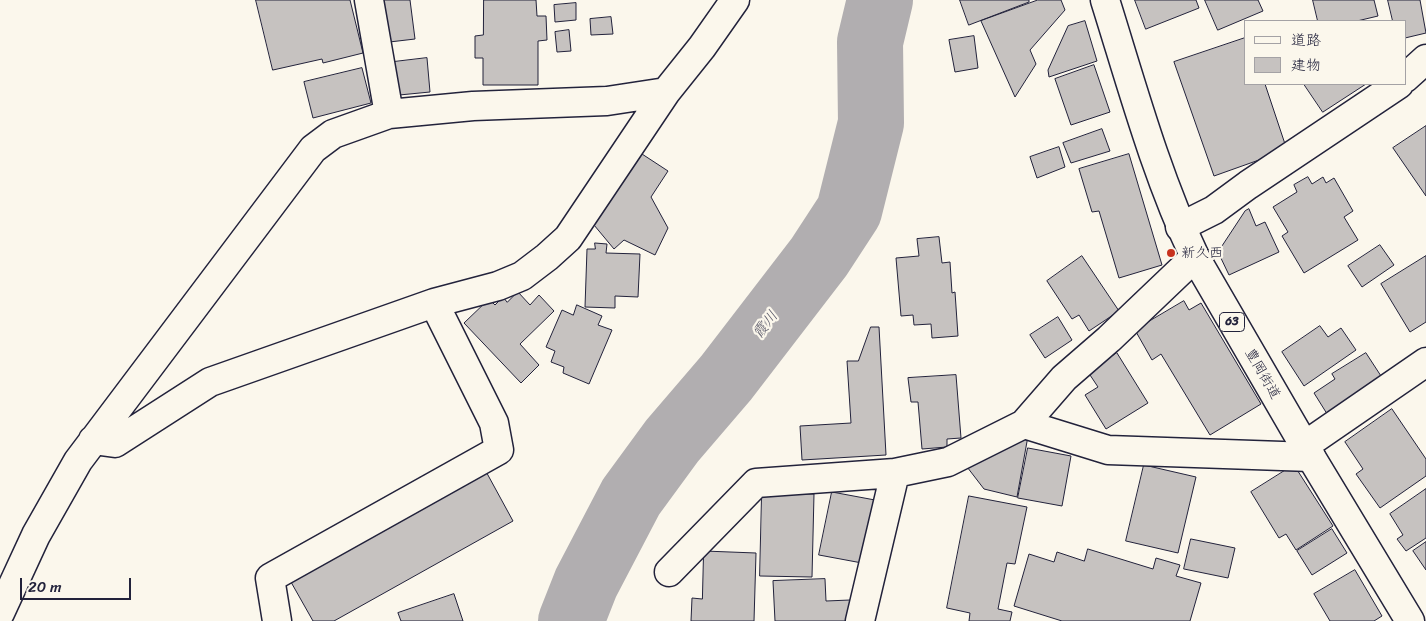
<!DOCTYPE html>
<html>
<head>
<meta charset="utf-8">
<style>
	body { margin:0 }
	#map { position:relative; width:1426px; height:621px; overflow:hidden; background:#fbf7ec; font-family:Sriracha,"Klee One",sans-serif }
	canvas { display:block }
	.legend { position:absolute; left:1244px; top:20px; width:162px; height:65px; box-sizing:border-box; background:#fbf7ec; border:1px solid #a4a2a5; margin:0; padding:6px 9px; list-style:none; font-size:15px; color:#22223b }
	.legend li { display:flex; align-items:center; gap:10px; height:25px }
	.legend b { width:25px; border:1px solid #a4a2a5 }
	.scale { position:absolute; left:20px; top:578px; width:111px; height:22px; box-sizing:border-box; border:2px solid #22223b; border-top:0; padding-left:6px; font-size:15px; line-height:18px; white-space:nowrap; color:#22223b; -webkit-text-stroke:4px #fbf7ec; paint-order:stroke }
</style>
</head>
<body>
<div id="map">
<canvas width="1426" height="621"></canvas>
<ul class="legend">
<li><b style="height:6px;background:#fbf7ec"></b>道路</li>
<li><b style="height:14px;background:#c6c2c0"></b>建物</li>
</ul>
<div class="scale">20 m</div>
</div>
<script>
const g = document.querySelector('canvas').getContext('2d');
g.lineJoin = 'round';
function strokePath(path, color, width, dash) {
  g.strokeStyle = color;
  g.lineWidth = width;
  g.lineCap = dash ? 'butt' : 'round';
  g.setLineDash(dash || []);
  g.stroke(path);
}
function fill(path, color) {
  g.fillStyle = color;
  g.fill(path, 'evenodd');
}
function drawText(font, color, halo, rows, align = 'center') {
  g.font = font + ' Sriracha,"Klee One",sans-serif';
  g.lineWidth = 4.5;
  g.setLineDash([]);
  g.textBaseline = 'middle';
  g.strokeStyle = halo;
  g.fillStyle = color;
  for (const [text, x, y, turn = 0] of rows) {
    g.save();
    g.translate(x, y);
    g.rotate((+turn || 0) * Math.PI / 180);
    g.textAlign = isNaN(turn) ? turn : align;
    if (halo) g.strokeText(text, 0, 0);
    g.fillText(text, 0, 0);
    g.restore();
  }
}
strokePath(new Path2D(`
	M571,621L586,583L631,497L672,441L726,378L819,257L849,211L871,123L870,42L880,0`), '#b1aeb0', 66);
const building = new Path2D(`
	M256,0H350L363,53L323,63L322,59L273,70Z
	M377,0H410L415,39L381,43Z
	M484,0H536L537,16H546L547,40L538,41V85H483V58H475V36L483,35Z
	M960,0H1029V2L969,25Z
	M1038,0H1061L1065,10L1030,50L1036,64L1015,97L981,21Z
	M1135,0H1196L1199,8L1146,29Z
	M1205,0H1258L1263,11L1218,30Z
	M1313,0H1374L1378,16L1357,21H1318Z
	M1388,0H1420L1426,33L1405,38V21H1393Z
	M576,3V20L555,22L554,5Z
	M611,17L613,34L591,35L590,19Z
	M1085,21L1097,61L1049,77L1048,70L1068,26Z
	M569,30L571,51L557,52L555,32Z
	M974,36L978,68L955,72L949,40Z
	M1245,38V84H1265L1287,150L1214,176L1174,62Z
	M427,58L430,92L389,96L385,63Z
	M1094,65L1110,112L1071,125L1055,79Z
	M362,68L371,103L313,118L304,82Z
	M1304,84H1366L1323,112Z
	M1426,126V196L1393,148Z
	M1102,129L1110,151L1071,163L1063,143Z
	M1059,147L1065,167L1037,178L1030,157Z
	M642,154L668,171L651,197L668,228L655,255L624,240L614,249L594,225Z
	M1129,154L1162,265L1119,278L1099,211L1092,212L1079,169Z
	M1308,177L1312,184L1323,177L1326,183L1334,178L1353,211L1344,217L1358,240L1304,273L1282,236L1288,232L1273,207L1297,192L1294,185Z
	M1249,209L1256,226L1265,222L1279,252L1229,275L1218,252L1245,211Z
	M939,237L942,263L950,262L952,293L955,292L958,336L932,338L931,324L914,325L913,315L901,316L896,258L919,256L917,239Z
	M595,243L607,244L606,253L640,254L638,297L615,296V308L585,307L587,249H595Z
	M1380,245L1394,265L1362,287L1348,266Z
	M1082,256L1119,311L1089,331L1079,315L1072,319L1047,281Z
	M1426,256V322L1410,332L1381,284Z
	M518,292L530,305L539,295L554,311L520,344L539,365L521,383L464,323L489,299L495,305L503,297L507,302Z
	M1184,301L1189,310L1201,303L1261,404L1210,435L1161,354L1152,360L1135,330Z
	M577,305L602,316L598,325L612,330L589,384L563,373L564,367L551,362L555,351L546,347L562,310L573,315Z
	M1058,317L1072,340L1045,358L1030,335Z
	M1320,326L1328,337L1341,328L1356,350L1304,386L1282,352Z
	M871,327H879L886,455L802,460L800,426L851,423L847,361H858Z
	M1117,353L1148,403L1106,429L1085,395L1098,387L1088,372Z
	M1366,353L1381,376L1364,387L1367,392L1329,417L1314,393L1335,379L1332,374Z
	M956,375L961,438L947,439V447L922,449L918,402H911L908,378Z
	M1392,409L1426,459V476L1380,508L1356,474L1363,469L1345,442Z
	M1028,436L1017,497L984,489L964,463Z
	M1028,448L1071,456L1062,506L1018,498Z
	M1144,465L1196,477L1178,553L1126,541Z
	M1294,465L1333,526L1296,550L1286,534L1279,538L1251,492Z
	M483,466L513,521L334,621H313L287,575Z
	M1426,489V538L1406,551L1397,539L1403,535L1390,514Z
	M832,492L875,500L862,563L819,555Z
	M762,493L814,494L812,577L760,576Z
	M969,496L1027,507L1015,564L1007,563L998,609L1012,612L1010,621H969L970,613L947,608Z
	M1332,529L1347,553L1312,575L1297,551Z
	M1191,539L1235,548L1228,578L1184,569Z
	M1426,542V570L1413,551Z
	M1088,549L1153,569L1156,558L1180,565L1176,576L1201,583L1190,621H1062L1014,606L1029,554L1054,562L1057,552L1084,561Z
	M704,551L756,553L754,621H691L692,598L702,599Z
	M1355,570L1382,616L1374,621H1330L1314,594Z
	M825,579L826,601L850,600L851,621H775L773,581Z
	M454,594L463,621H401L398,613Z`);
fill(building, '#c6c2c0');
strokePath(building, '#22223b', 1);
const minor = new Path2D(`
	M369,0L389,114
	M1405,78L1426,59
	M1180,227L1214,210L1248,185L1399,84
	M1024,424L1108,450L1311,457
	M93,440L115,443L210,382L434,303L498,286L522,276L547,257L568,238L666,92
	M1304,446L1426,362
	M669,572L756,483L895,473L948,462L1024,424L1064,378L1109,339L1195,257
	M0,613L36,535L78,461L313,149L333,134L389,114L473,106L607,101L666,92L702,47L735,0
	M277,621L270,578L499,450L494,423L434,303
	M860,621L895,473`);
const major = new Path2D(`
	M1105,0C1132,86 1156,175 1195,257L1311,457L1410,621`);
strokePath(minor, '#22223b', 31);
strokePath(major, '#22223b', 31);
strokePath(minor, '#fbf7ec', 28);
strokePath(major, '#fbf7ec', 28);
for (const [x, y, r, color] of [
	[1171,253,5,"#c8321e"]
]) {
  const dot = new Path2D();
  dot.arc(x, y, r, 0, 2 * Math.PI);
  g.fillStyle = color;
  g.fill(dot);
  strokePath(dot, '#fbf7ec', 2);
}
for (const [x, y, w] of [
	[1232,322,25]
]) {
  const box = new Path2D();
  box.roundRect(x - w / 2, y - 9.5, w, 19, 4);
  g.fillStyle = '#fbf7ec';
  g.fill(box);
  strokePath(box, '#22223b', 1);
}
drawText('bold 12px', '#22223b', null, [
	["63",1232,322]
]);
drawText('14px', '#22223b', '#fbf7ec', [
	["新久西",1181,253]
], 'left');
drawText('14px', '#22223b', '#fbf7ec', [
	["豊岡街道",1262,374,60]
]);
drawText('italic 15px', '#545364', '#fbf7ec', [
	["霞川",766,325,-52]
]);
</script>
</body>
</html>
